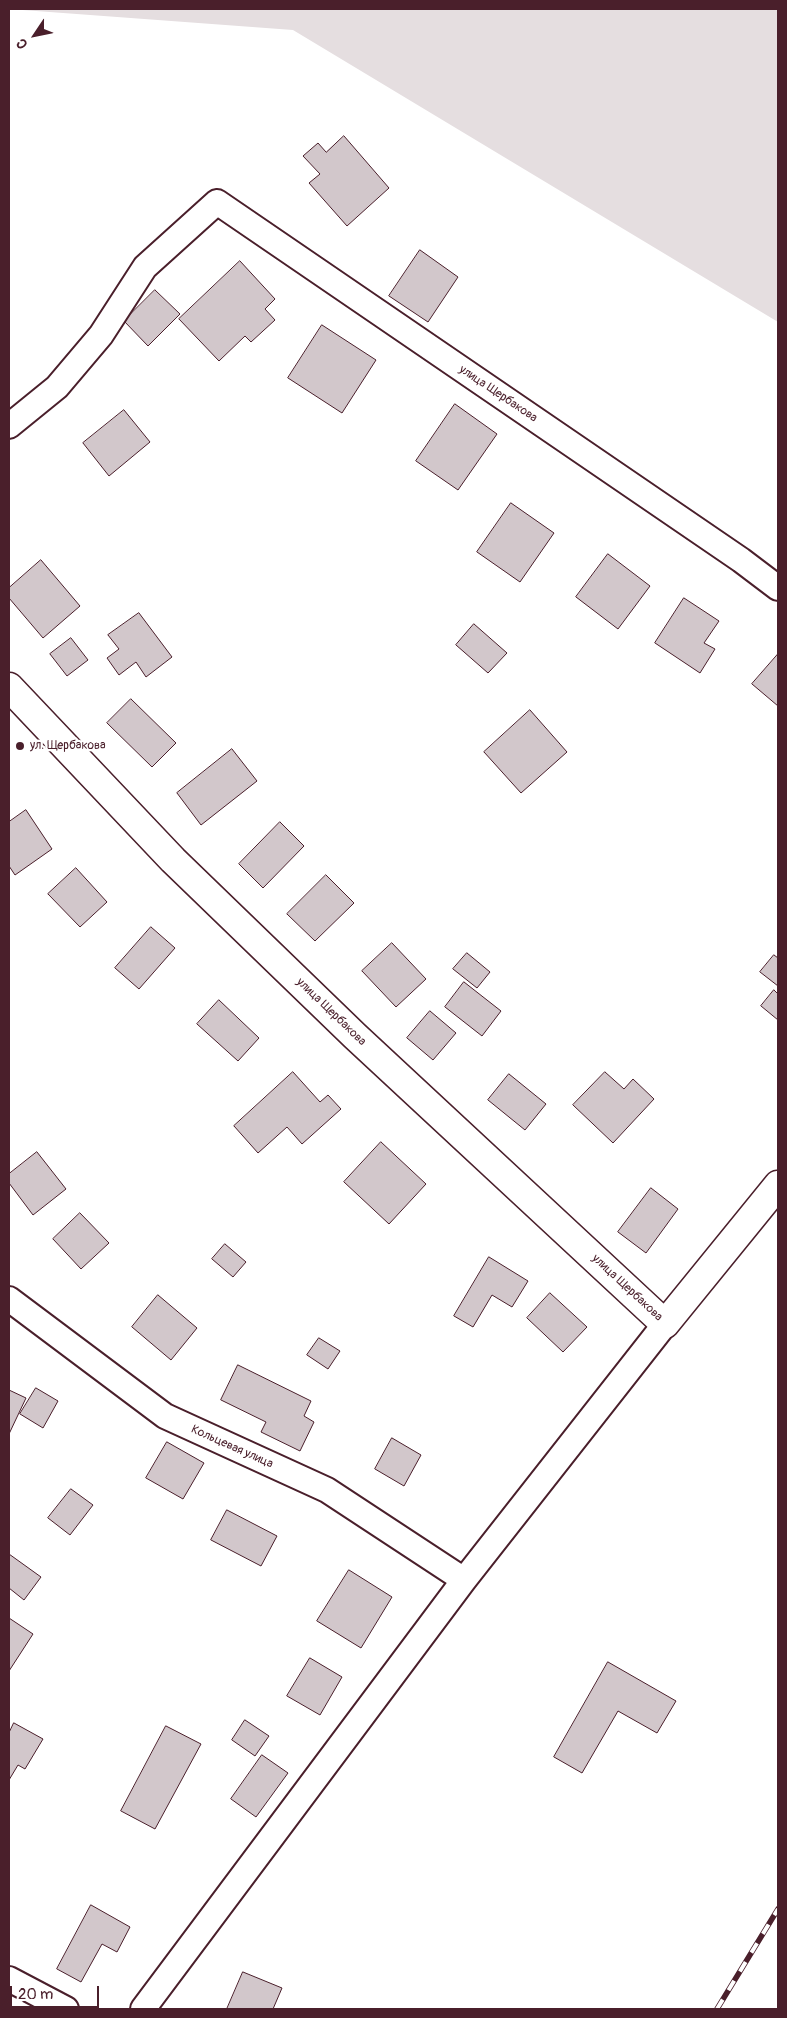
<!DOCTYPE html>
<html>
<head>
<meta charset="utf-8">
<style>
	body { margin:0 }
	#map { position:relative; width:787px; height:2018px; overflow:hidden; background:#fff; font-family:Pangolin,sans-serif }
	canvas { display:block }
	.frame { position:absolute; inset:0; border:10px solid #4a1f2b; pointer-events:none }
	.north { position:absolute; left:10px; top:10px; width:50px; height:50px; -webkit-text-stroke:4px #fff; paint-order:stroke; rotate:236deg; font-size:14px; font-weight:700; line-height:20px; text-align:center; color:#4a1f2b }
	.north::after { content:''; display:block; margin:auto; width:18px; height:22px; background:#4a1f2b; clip-path:polygon(50% 0,100% 100%,50% 72%,0 100%) }
	.scale { position:absolute; left:10px; top:1986px; width:89px; height:22px; box-sizing:border-box; border:2px solid #4a1f2b; border-top:0; padding-left:6px; font-size:15px; line-height:18px; white-space:nowrap; color:#4a1f2b; -webkit-text-stroke:4px #fff; paint-order:stroke }
</style>
</head>
<body>
<div id="map">
<canvas width="787" height="2018"></canvas>
<div class="frame"></div>
<div class="north">С</div>
<div class="scale">20 m</div>
</div>
<script>
const g = document.querySelector('canvas').getContext('2d');
g.lineJoin = 'round';
function fill(path, color) {
  g.fillStyle = color;
  g.fill(path, 'evenodd');
}
function strokePath(path, color, width, dash) {
  g.strokeStyle = color;
  g.lineWidth = width;
  g.lineCap = dash ? 'butt' : 'round';
  g.setLineDash(dash || []);
  g.stroke(path);
}
function drawText(font, color, halo, rows, align = 'center') {
  g.font = font + ' Pangolin,sans-serif';
  g.lineWidth = 4.5;
  g.setLineDash([]);
  g.textBaseline = 'middle';
  g.strokeStyle = halo;
  g.fillStyle = color;
  for (const [text, x, y, turn = 0] of rows) {
    g.save();
    g.translate(x, y);
    g.rotate((+turn || 0) * Math.PI / 180);
    g.textAlign = isNaN(turn) ? turn : align;
    if (halo) g.strokeText(text, 0, 0);
    g.fillText(text, 0, 0);
    g.restore();
  }
}
fill(new Path2D(`
	M9,9H778V322L293,30Z`), '#e5dee0');
const building = new Path2D(`
	M344,136L389,188L347,226L309,183L320,174L303,156L318,143L326,152Z
	M420,250L458,277L428,322L389,296Z
	M240,261L275,299L265,309L275,320L251,342L245,336L219,361L179,319Z
	M155,290L180,314L148,346L124,321Z
	M322,325L376,360L342,413L288,378Z
	M455,404L497,434L458,490L416,461Z
	M124,410L150,442L109,476L83,443Z
	M511,503L554,533L520,582L477,552Z
	M608,554L650,586L618,629L576,597Z
	M41,560L80,606L43,638L9,598V588Z
	M684,598L719,621L704,643L715,649L700,673L655,643Z
	M139,613L172,657L146,677L136,662L119,675L107,658L119,649L108,635Z
	M474,624L507,653L488,673L456,645Z
	M71,638L88,660L67,676L50,654Z
	M778,654V706L752,684Z
	M131,699L176,743L152,767L107,723Z
	M530,710L567,752L521,793L484,752Z
	M232,749L257,781L201,825L177,793Z
	M26,810L52,849L15,875L9,866V822Z
	M280,822L304,846L263,888L239,864Z
	M76,868L107,902L80,927L48,894Z
	M326,875L354,903L315,941L287,914Z
	M151,927L175,948L139,989L115,968Z
	M392,943L426,979L396,1007L362,971Z
	M467,953L490,972L477,988L453,969Z
	M774,955L778,958V986L760,972Z
	M464,982L501,1011L482,1036L445,1007Z
	M774,990L778,994V1020L761,1006Z
	M219,1000L259,1038L238,1061L197,1024Z
	M430,1011L456,1033L433,1060L407,1038Z
	M293,1072L320,1102L328,1095L341,1109L302,1144L287,1127L258,1153L234,1126Z
	M605,1072L624,1089L633,1079L654,1099L613,1143L573,1105Z
	M509,1074L546,1104L525,1130L488,1100Z
	M381,1142L426,1184L389,1224L344,1182Z
	M37,1152L66,1189L33,1215L9,1183V1174Z
	M651,1188L678,1209L646,1253L618,1232Z
	M80,1213L109,1243L81,1269L53,1239Z
	M225,1244L246,1262L233,1277L212,1259Z
	M489,1257L528,1281L512,1307L492,1295L473,1327L454,1316Z
	M550,1293L587,1327L563,1352L527,1318Z
	M158,1295L197,1328L171,1360L132,1327Z
	M319,1338L340,1351L328,1369L307,1355Z
	M238,1365L311,1401L304,1416L314,1422L300,1451L261,1432L266,1422L221,1400Z
	M36,1388L58,1401L43,1428L20,1414Z
	M9,1390L26,1398L9,1434Z
	M392,1438L421,1455L404,1486L375,1469Z
	M167,1442L204,1463L183,1499L146,1478Z
	M71,1489L93,1505L70,1535L48,1518Z
	M227,1510L277,1536L261,1566L211,1540Z
	M9,1554L41,1577L24,1600L9,1588Z
	M349,1570L392,1597L361,1648L317,1621Z
	M9,1618L33,1634L9,1671Z
	M310,1658L342,1677L320,1715L287,1696Z
	M608,1662L676,1701L657,1733L618,1711L582,1773L554,1757Z
	M245,1720L269,1736L255,1756L232,1740Z
	M14,1723L43,1739L25,1769L18,1765L9,1780V1733Z
	M166,1726L201,1744L155,1829L121,1811Z
	M262,1755L288,1773L256,1817L231,1799Z
	M91,1905L130,1927L117,1952L102,1944L81,1982L57,1969Z
	M243,1972L282,1988L273,2009H227Z`);
fill(building, '#d2c7cb');
strokePath(building, '#4a1f2b', 1);
const minor = new Path2D(`
	M9,426L57,387L101,335L145,267L217,202L741,560L778,588
	M9,1299L165,1416L327,1490L464,1580
	M9,1979L66,2009
	M143,2009L464,1580L665,1324`);
const tertiary = new Path2D(`
	M9,687L173,860L355,1036L665,1324L778,1185`);
strokePath(minor, '#4a1f2b', 28);
strokePath(tertiary, '#4a1f2b', 31);
strokePath(minor, '#fff', 24);
strokePath(tertiary, '#fff', 28);
const rail = new Path2D(`
	M717,2009L778,1909`);
strokePath(rail, '#4a1f2b', 5.5);
strokePath(rail, '#fff', 4, [11]);
for (const [x, y, r, color] of [
	[20,746,5,"#4a1f2b"]
]) {
  const dot = new Path2D();
  dot.arc(x, y, r, 0, 2 * Math.PI);
  g.fillStyle = color;
  g.fill(dot);
  strokePath(dot, '#fff', 2);
}
drawText('12px', '#4a1f2b', '#fff', [
	["улица Щербакова",498,394,34],
	["улица Щербакова",331,1012,44],
	["улица Щербакова",627,1288,43],
	["Кольцевая улица",232,1447,24]
]);
drawText('12px', '#4a1f2b', '#fff', [
	["ул. Щербакова",30,746]
], 'left');
</script>
</body>
</html>
